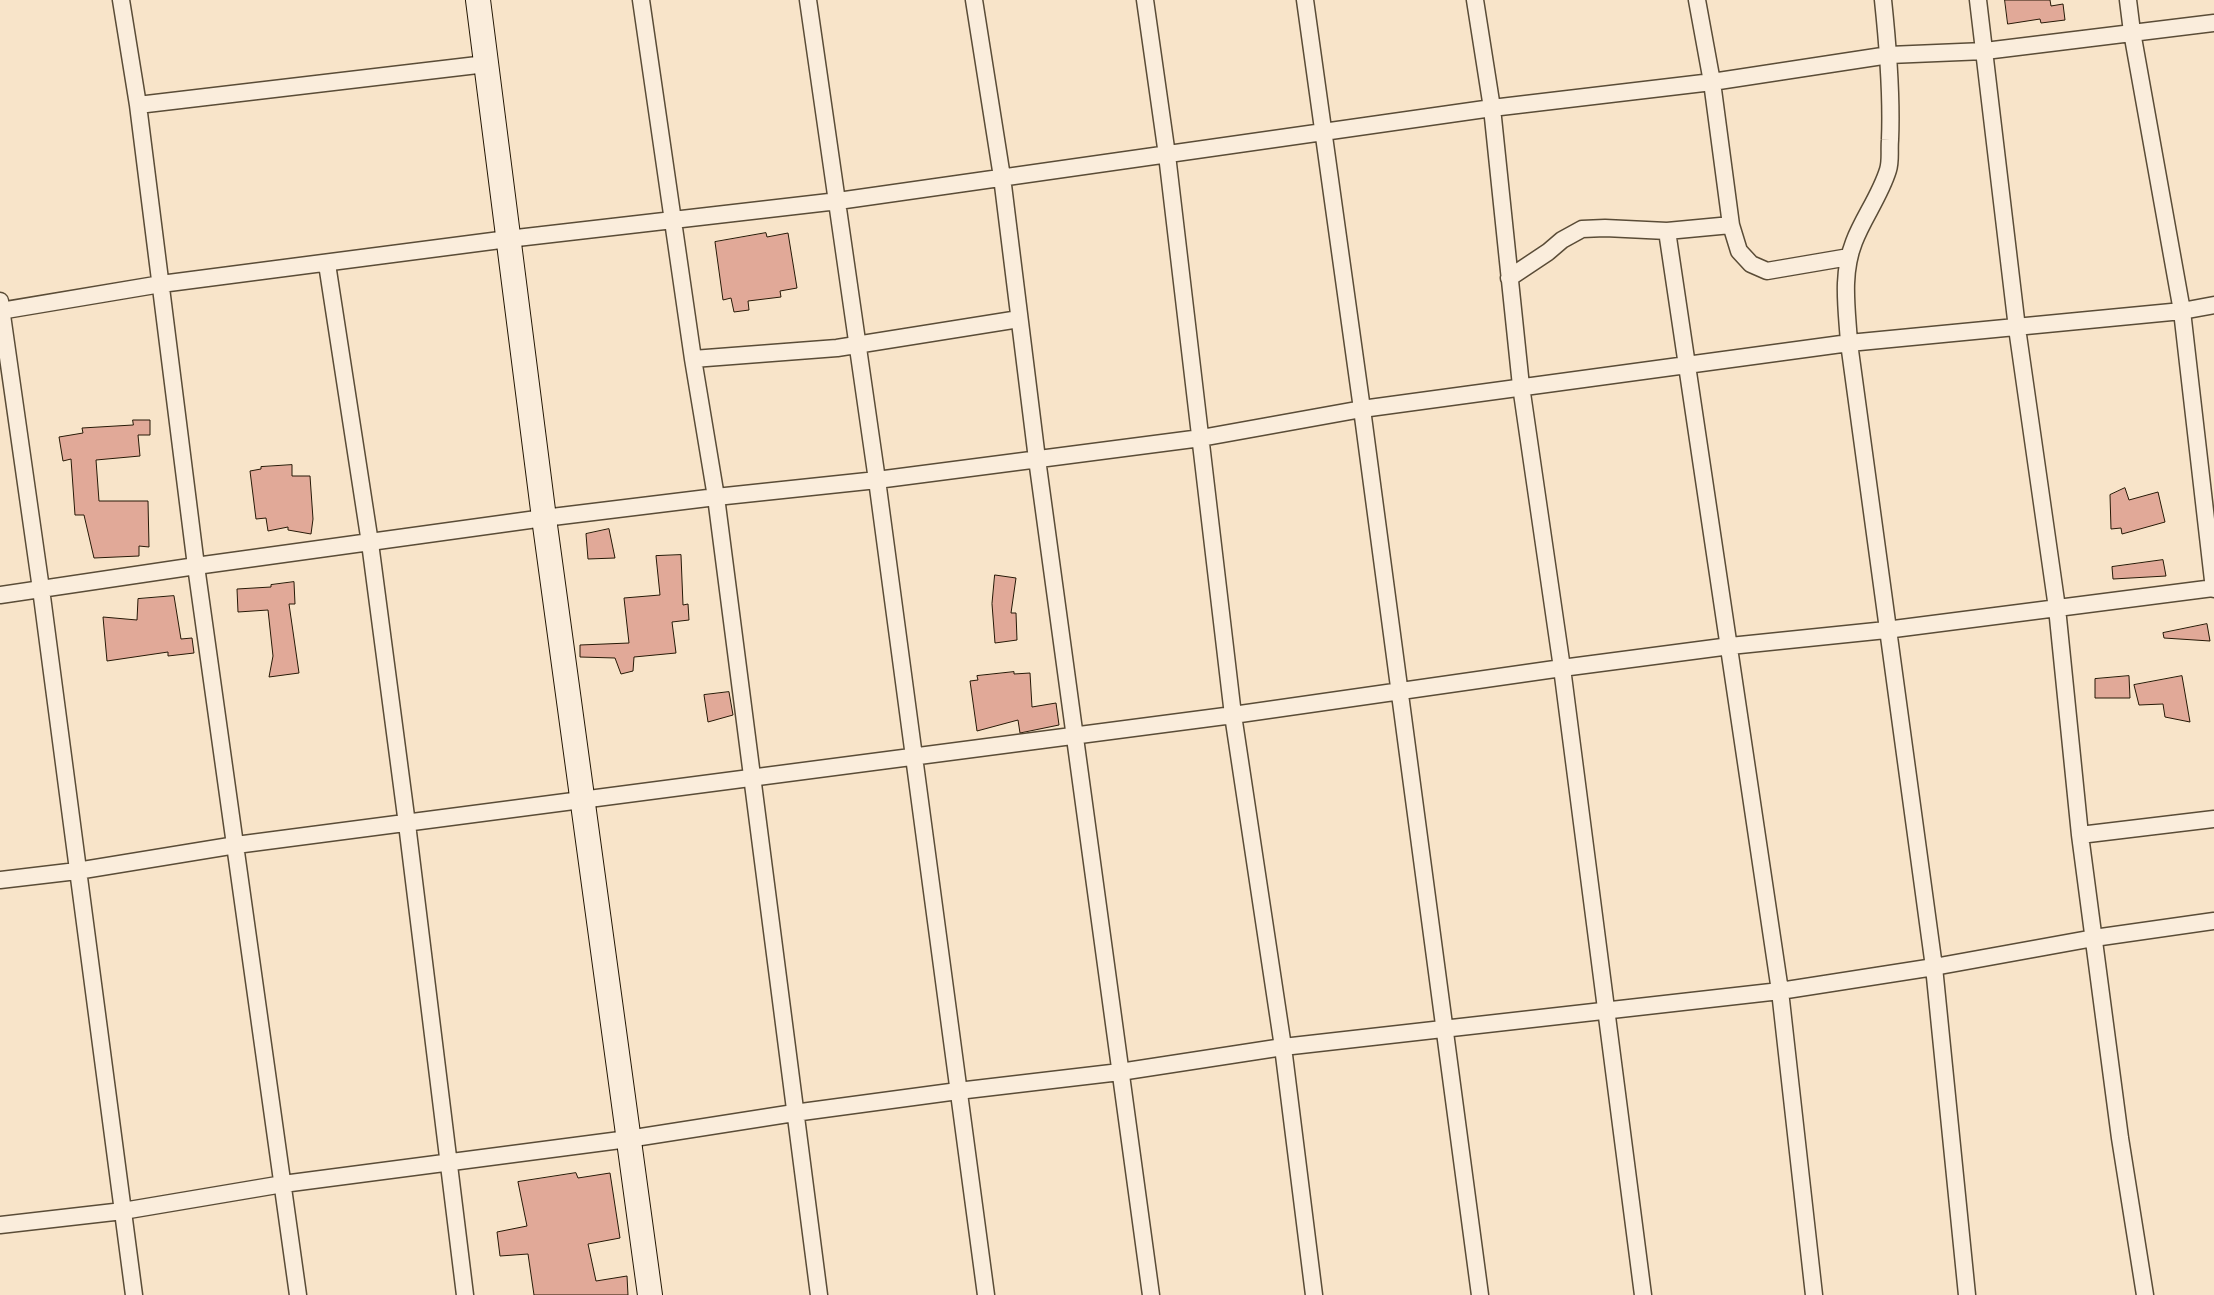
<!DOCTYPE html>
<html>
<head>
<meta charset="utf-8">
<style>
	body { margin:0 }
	canvas { display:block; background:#f8e4c9 }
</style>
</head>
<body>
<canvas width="2214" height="1295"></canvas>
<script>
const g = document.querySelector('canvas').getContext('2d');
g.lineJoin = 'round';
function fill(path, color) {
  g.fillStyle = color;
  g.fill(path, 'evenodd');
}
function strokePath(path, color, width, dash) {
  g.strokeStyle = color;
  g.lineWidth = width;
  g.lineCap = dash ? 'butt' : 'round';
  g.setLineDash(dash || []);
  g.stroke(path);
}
const building = new Path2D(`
	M2005,0H2050L2051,6L2063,4L2065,20L2041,23L2040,19L2008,24Z
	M766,233L767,237L788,233L797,288L780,291L781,297L748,301L749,310L734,312L731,298L723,300L715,242Z
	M133,420H150V435H138L140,456L96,460L99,501H148L149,547L139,546V556L94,558L84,515H75L71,459L63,461L59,437L83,433L82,428L133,425Z
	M292,465V476H310L313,519L311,534L288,530V527L268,531L266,518L256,519L250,471L261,469V467Z
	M2125,488L2129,500L2158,492L2165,522L2122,534L2121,528L2111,529L2110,495Z
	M609,529L615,558L588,559L586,534Z
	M681,555L683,605L688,604L689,620L672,622L676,653L634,657L633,671L621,674L615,658L580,657V645L629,643L624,598L660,595L656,556Z
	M2163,560L2166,576L2113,579L2112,567Z
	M995,575L1016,578L1011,613H1016L1017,640L995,643L992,604Z
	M294,582L295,604H289L299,673L269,677L273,656L268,610L238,612L237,589L271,587V585Z
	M174,596L181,639L192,638L194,653L168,656V652L107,661L103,617L137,620L138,599Z
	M2207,624L2210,641L2164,638L2163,633Z
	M1014,672V674L1030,673L1032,707L1056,703L1059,725L1020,733L1018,720L977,731L970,681L978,680L977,676Z
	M2129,676L2130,698H2095V679Z
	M2182,676L2190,722L2165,717L2163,704L2139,705L2134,685Z
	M729,692L733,715L708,722L704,695Z
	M576,1173L578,1178L610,1173L620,1238L588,1244L596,1281L627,1276L628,1295H534L528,1254L500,1256L497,1232L527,1226L518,1182Z`);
fill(building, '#e1a998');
strokePath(building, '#261906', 1);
const street = new Path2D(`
	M121,0L138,105L196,566L298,1295
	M641,0L693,359L716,497L819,1295
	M808,0L877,480L986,1295
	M974,0L1002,177L1037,459L1151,1295
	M1145,0L1167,155L1233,715L1283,1047L1314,1295
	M1305,0L1362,409L1480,1295
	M1475,0L1492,108L1521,386L1562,668L1643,1295
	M1697,0L1712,82L1731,225L1739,251L1751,264L1767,271L1849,257
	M1883,0C1888,47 1892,93 1890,140C1889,150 1891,161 1888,170C1880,196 1863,218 1854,242C1841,275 1847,309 1849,343L1934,967L1967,1295
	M1978,0L2017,328L2057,608L2080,835L2120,1138L2145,1295
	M2128,0L2132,32L2182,311L2214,589
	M138,105L486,64
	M1667,231L1780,991L1814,1295
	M327,264L370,543L407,824L465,1295
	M1509,278L1548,252L1562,240L1582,229L1605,228L1667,231L1731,225
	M0,301L41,589L134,1295
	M0,311L161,284L508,239L838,201L1492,108L1712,82L1889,55L1985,51L2214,23
	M693,359L837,348L1019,319
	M0,595L196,566L544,518L716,497L877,480L1201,438L1362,409L1849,343L2182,311L2214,305
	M2080,835L2214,819
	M0,880L77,871L236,845L1233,715L1562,668L1730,646L1886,630L2214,588
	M0,1225L123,1211L283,1184L628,1139L794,1113L958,1091L1120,1072L1283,1047L1780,991L1934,967L2094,938L2214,921`);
const secondary = new Path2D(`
	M478,0L544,518L650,1295`);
strokePath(street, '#5a4c37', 19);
strokePath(secondary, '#261906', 26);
strokePath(street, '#faeddc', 16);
strokePath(secondary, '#faeddc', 24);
</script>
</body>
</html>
